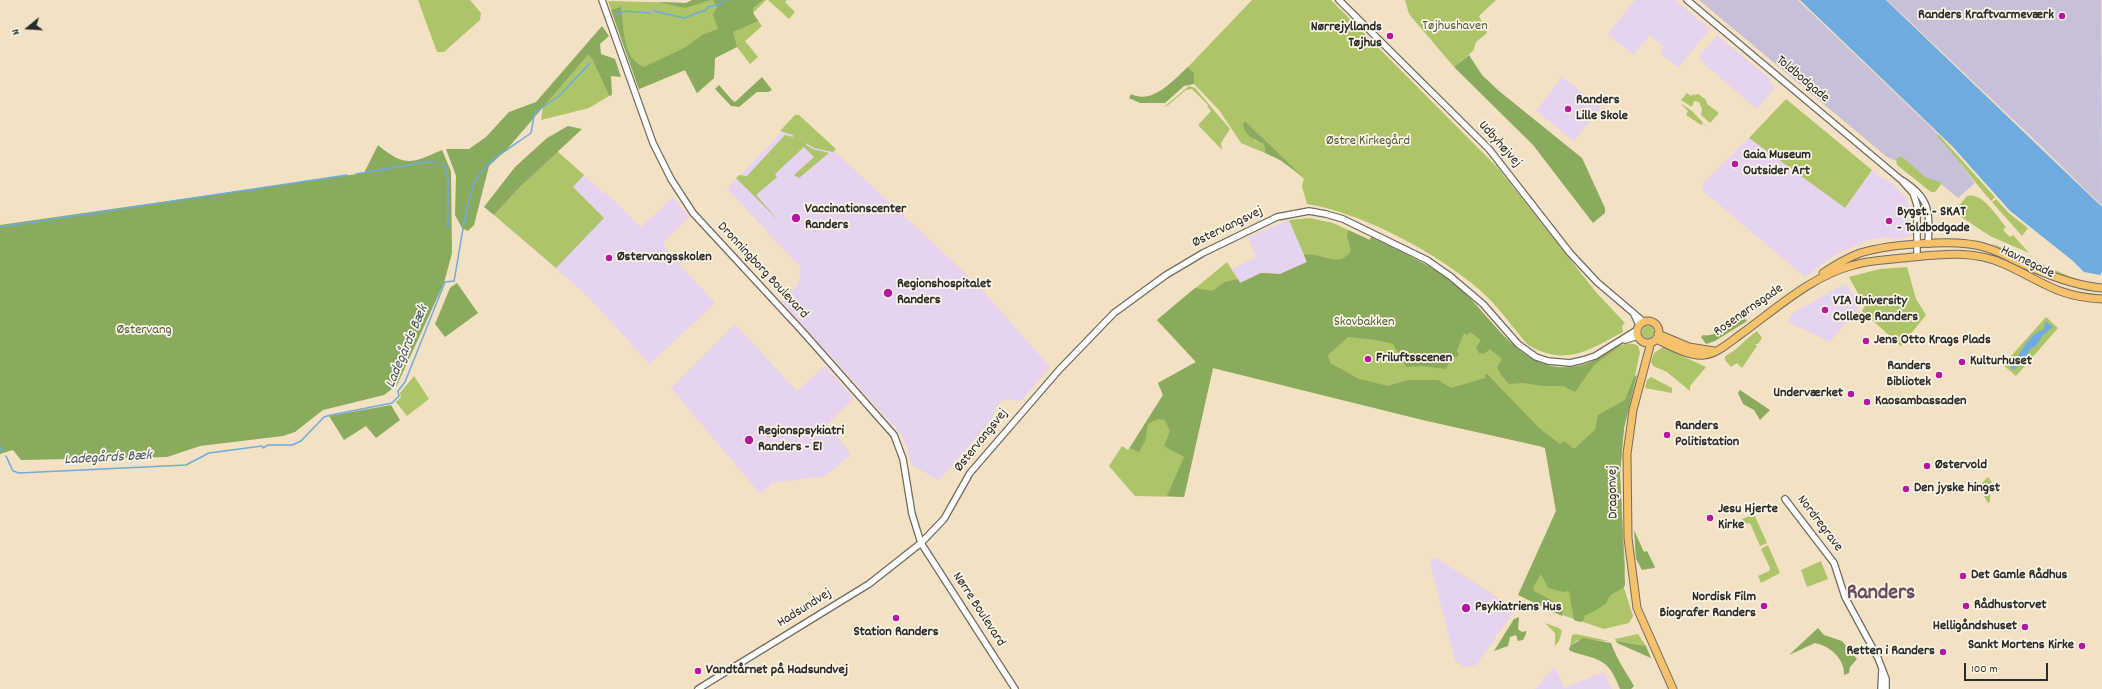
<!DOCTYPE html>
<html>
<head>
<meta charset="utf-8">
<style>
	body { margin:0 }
	#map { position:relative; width:2102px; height:689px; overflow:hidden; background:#f3e1c4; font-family:Dekko,sans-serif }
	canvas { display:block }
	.north { position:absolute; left:8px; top:8px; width:40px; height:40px; -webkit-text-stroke:3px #fcf5e5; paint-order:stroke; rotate:252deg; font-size:11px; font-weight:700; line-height:16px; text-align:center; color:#2b2b2b }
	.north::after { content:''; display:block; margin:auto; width:14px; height:18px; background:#2b2b2b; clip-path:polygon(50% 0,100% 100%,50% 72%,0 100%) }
	.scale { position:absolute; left:1964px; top:663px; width:84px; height:18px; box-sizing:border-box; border:2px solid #2b2b2b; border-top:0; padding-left:5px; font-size:12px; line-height:14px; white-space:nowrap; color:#2b2b2b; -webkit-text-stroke:3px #fcf5e5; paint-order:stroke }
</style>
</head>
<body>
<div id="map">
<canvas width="2102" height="689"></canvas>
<div class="north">N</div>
<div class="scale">100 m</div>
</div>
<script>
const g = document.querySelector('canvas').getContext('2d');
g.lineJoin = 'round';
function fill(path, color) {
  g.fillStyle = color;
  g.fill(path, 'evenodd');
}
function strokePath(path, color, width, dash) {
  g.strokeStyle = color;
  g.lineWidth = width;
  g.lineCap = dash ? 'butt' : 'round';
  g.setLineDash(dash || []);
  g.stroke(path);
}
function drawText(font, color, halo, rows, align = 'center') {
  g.font = font + ' Dekko,sans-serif';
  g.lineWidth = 3.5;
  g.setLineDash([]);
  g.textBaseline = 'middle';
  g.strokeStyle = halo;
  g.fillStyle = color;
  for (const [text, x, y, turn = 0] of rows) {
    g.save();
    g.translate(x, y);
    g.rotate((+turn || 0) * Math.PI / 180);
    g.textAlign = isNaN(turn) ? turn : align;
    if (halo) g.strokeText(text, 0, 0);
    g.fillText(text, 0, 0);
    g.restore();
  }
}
fill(new Path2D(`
	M1635,0H1675L1710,29L1678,68L1660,53L1664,47L1650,35L1633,55L1608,34Z
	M1717,35L1770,79L1774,89L1757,109L1702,62L1699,56Z
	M1562,77L1601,107L1574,141L1536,111Z
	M797,116L977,284L1050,367L1021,401L1009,399L1001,401L995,410L992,419L942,477L937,480L911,464L906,445L900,433L782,302L798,284L801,268L727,189Z
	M1749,138L1845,208L1872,170L1885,180L1888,179L1906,198L1909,205L1911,236L1896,239L1886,237L1868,240L1833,256L1805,277L1702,190V185Z
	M557,151L603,193H606L641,227L673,197L689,217L663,243L665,248L715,303L650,364L586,295L494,215Z
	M1289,220L1308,262L1280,274L1261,273L1240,283L1232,269L1256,257L1248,237Z
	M1846,283L1860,306L1830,342L1788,322L1795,310L1800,309Z
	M735,324L797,391L825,366L854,399L827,424L851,454L826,476L770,483L769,487L760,494L671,388Z
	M1434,558L1438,559L1515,609L1478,663L1471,667L1461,666L1455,660L1431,567L1430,561Z
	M1555,667L1565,688L1595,675L1605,673L1612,689H1535Z`), '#e5d3f0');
fill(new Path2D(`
	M1699,0H1798L1938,134L1937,136L1952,152L1975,183L1958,198L1941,184L1929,181L1897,161L1887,157Z
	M1887,0H2101L2102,206L2040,145Z`), '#c7c0d8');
fill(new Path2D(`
	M418,0H470L481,13L480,20L444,52H437Z
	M693,0H766L753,13L762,26L745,41L758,57L750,64L737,47L715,58L714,78L697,93L685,70L639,89L608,1L686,3Z
	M768,0H787L785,2L795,12L789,19Z
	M1252,0H1331L1498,168L1595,291L1625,323L1622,326L1623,332C1589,350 1565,367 1528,345C1513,328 1499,307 1482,292C1439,254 1363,213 1307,204L1302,186L1304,179L1245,121L1255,141L1264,144L1265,153L1241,143L1219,110L1194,84V73L1188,67Z
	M1405,0H1496L1479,16L1487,33L1476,42L1473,51L1454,67L1409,14Z
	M588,55L592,59L609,96L589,108L541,120L543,107Z
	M1189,86L1195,88L1230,129L1221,143L1222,150L1198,125L1211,111L1207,106L1208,105L1192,89L1186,90L1167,106L1164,107Z
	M1687,93L1691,96L1693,94L1695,95L1698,94L1706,100L1707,104L1719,113L1710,123L1701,115L1702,109L1699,102L1694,101L1692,107L1681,100Z
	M1786,99L1872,170L1845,208L1749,138Z
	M1680,103L1692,111L1709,129L1703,123L1701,125L1686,115L1688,111Z
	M795,115H799L836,149L833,152L814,148L806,143V145L813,149L829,153L799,178L794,175L814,157L804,147L775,174L777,177L756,195L779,221L736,178L739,175L747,176L785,135L793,137V135L780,131Z
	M1938,134L1995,197L1991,201C1972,179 1956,156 1937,136Z
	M557,151L584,175L573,187L604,218L556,268L494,215L521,186Z
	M1901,156L1925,177L1942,183L1935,192H1931L1897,165L1896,159Z
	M1967,196C1983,192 1997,217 2006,227L2003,230L2010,237L2013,235L2029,253L1990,236L1954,212Z
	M1996,199L2009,213L2028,228L2022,236L1992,202Z
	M1310,218L1333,223L1370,240L1371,237C1399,251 1429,264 1454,283C1484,307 1504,349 1541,363C1554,368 1572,368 1586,364C1601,359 1622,336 1638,346L1640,352L1624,428L1620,474L1625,566L1624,588L1633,616L1629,623L1604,629L1550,611L1525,582L1556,511L1545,448L1539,446L1423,420L1213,368L1184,497L1135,496L1109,466L1122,446L1128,450L1163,395L1158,383L1196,362L1157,320L1227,262L1240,283L1261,273L1280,274L1307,262L1289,220Z
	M1991,243L2071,277C2057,280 2005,252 1991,243Z
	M1907,267L1916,299L1926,315L1901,346L1862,311L1865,306L1849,277L1880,269Z
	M2046,317L2058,328L2016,376L2003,365Z
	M1642 332a6 6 0 1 1 12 0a6 6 0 1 1-12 0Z
	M1757,331L1762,338L1758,344H1755L1757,346L1742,368L1737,363L1731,367L1725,360V356C1738,350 1745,339 1757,331Z
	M1663,347L1706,367L1690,386V391L1667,372L1653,366L1651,362L1654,353Z
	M414,376L429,399L407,416L396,402L401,397L400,393Z
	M1651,377L1672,388V393L1645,388L1647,380Z
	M1988,477L1996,488L1990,492V502L1988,503L1981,491L1980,485Z
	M1754,514L1767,543L1760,546L1750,523L1744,524L1742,519Z
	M1768,545L1780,573L1761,583L1758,576L1769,571L1770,568L1761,549Z
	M1821,561L1828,579L1807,587L1801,570Z
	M1545,623L1559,628L1562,631L1559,641L1555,646V633Z
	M1576,634L1609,641L1578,640L1570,646L1572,635Z
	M1638,634L1646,646L1616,641L1615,639Z`), '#adc469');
fill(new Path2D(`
	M692,0H711L685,8L658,2L686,3Z
	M713,0H763L753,8V13L758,21L733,32L737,47L715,58L714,78L697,93L685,70L639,89L611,10L621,7C624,27 622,59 644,67L686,47L702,35L718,29L713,14L717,7Z
	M602,26L609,36L600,44L601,54L615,59L621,77L611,76L612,95L609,96L592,59L588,55L508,148L489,166L474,225L468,231L462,228L455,215L456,176L446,149H469L486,137L509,112L536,102Z
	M1469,55L1482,75L1499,91L1582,158L1605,208V213L1593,223L1533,145L1454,67Z
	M1188,67L1194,73V84L1184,86L1165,103H1140L1129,98L1131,94C1153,105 1173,80 1188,67Z
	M762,77L772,90L768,92H757L739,107L731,106L715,89L719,85L732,100L735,102Z
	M1245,121L1303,177L1280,160L1265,153L1264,144C1255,141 1244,134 1243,124Z
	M568,126L582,129L521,186L494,215L484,207L515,167L547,138Z
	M378,145C405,168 412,163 442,150L451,171L452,253L444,283L397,385L384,395L323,410L295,432L283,436L200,446L167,457L21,460L13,450L0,454V225L364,173Z
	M1348,230L1370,240L1371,237C1399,251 1429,264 1454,283C1493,315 1524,384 1586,364C1598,360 1610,352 1621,345L1594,365L1575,392L1563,386H1542L1523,383L1509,384L1501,375L1497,367L1502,359L1490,349L1484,354L1479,353L1476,347L1481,340L1470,332L1467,335L1464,333L1457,351L1459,355L1456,357L1452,356L1446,369L1422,366L1406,367L1393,344L1377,340L1348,337L1328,355L1330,363L1359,379L1388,386L1408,380H1438L1451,388L1485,378V374H1487L1539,428L1560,444L1564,441L1574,449L1595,430L1598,415L1625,400L1634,377L1637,375L1624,428L1620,474L1625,585C1622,591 1614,591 1610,596C1608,598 1608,600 1607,602C1604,606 1590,614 1585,615L1583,621L1580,622L1574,620L1569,591L1563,592L1548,588L1541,574L1533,587L1534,591L1551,600L1563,611L1562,616L1518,595L1556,511L1545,448L1539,446L1423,420L1213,368L1184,497L1167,496L1184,457L1164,446L1170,431L1165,420L1158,419L1148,424L1145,441L1139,452L1130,448L1163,395L1158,383L1196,362L1157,320L1195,288L1212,291L1225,282L1238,279L1240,283L1261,273L1280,274L1307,262L1304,255C1321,251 1338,270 1351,251L1347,236Z
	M457,283L478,313L445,337L435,324L450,288Z
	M1742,316L1747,321L1715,341L1706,344L1701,337L1703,335C1715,338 1733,323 1742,316Z
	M1740,390L1770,410L1760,420L1754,410L1743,404L1738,393Z
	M391,405L400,420L376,438L366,426L344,440L329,416Z
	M1634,530L1644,552L1647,551L1655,567L1654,568L1642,570L1636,559Z
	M1519,617L1518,629L1522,632L1526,631V634L1523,640L1518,641L1516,635L1510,637L1508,646L1494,651L1514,619Z
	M1818,628L1824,635L1842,641L1857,659L1850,667L1849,673L1844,675C1845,659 1830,646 1815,643L1789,655Z
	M1583,638L1611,643C1616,658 1626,672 1634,686L1631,689H1620C1612,670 1609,662 1587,656C1581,654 1574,653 1569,650L1570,646Z
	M1616,641L1646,646L1651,658L1617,643Z`), '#8aaa5d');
fill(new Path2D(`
	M1800,0H1886L2102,207V272L2100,275L2084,272L2073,261L2010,211L1953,147Z
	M2046,321L2053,327L2043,335L2036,346L2030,349L2028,354L2015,369H2011V366C2020,356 2028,333 2043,330Z`), '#6eabe0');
fill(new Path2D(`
	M1974,171L2010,211L2072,261L2071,262L2009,213L1973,172Z`), '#f3e1c4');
strokePath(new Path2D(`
	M654,11L684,18L706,10L708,7L720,4L726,0
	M617,14L627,11L649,13
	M442,163L444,164L448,178V227
	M356,174L427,162H437
	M0,227L347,175
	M0,446L2,449L0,450
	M6,456L13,471L19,473L186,465L209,453L262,446L263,448L268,445H292L301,441L324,417L331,415L392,403L399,396L398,391L405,382L445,282L454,281C459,257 466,196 477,178C489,159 513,146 531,133L534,116L538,110L559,96L590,63`), '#6eabe0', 1.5);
const minor = new Path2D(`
	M602,0L653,143L671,179L693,213L803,332L894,435L903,459L912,514L921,543L1015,689
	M1339,0L1489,149L1570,253L1597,282L1644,322
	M1687,0L1900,179C1930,197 1930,211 1928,244
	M1903,182L1913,193L1917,205V257
	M1634,314L1639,325
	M1625,340L1638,336
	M1785,499L1834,563L1845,597L1878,658L1886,679V689
	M698,689L869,584L921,543L944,519L970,473L1059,370L1114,313L1166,275L1203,253L1277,217L1309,211L1326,214L1343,219L1427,260L1450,276L1483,304L1518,344L1536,357L1548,361L1570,363L1583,360L1595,356L1637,330
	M1881,689L1882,670`);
const major = new Path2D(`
	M1823,273C1835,265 1847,258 1860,253C1890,244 1959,238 1987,248C2004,253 2018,263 2035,269C2056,278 2079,286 2102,288
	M1637 332a11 11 0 1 1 22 0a11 11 0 1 1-22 0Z
	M1658,334L1689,347L1714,351
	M1656,339C1669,345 1689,357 1704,355C1717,354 1731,341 1741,334C1776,309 1811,276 1854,265C1869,260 1886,260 1902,258C1935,255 1972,249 2004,264C2042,281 2057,297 2102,299
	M1651,342L1633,410L1627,454L1628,538L1637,608L1673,689`);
strokePath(minor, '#716b61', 8);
strokePath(major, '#716b61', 9);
strokePath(minor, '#fff', 5.5);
strokePath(major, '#f5c16b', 7);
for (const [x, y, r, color] of [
	[2062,16,4,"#b5179e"],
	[1390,36,4,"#b5179e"],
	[1568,109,4,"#b5179e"],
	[1735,164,4,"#b5179e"],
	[796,218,5,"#b5179e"],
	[1889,221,4,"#b5179e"],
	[609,258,4,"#b5179e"],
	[888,293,5,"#b5179e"],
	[1825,310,4,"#b5179e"],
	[1866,341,4,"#b5179e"],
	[1368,359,4,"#b5179e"],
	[1962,362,4,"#b5179e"],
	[1939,375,4,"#b5179e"],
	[1851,394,4,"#b5179e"],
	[1867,402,4,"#b5179e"],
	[1667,435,4,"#b5179e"],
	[749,440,5,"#b5179e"],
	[1927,466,4,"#b5179e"],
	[1906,489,4,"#b5179e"],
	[1710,518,4,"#b5179e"],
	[1963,576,4,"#b5179e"],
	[1764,606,4,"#b5179e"],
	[1966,606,4,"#b5179e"],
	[1466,608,5,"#b5179e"],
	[896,618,4,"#b5179e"],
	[2025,627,4,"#b5179e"],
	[2082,646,4,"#b5179e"],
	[1943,652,4,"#b5179e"],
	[698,671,4,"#b5179e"]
]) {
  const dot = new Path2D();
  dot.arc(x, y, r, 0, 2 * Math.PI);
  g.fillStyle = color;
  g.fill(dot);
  strokePath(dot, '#fcf5e5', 1.5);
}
drawText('bold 14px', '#2b2b2b', '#fcf5e5', [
	["Randers Kraftvarmeværk",2054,16,"right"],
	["Nørrejyllands",1382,28,"right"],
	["Tøjhus",1382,44,"right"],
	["Randers",1576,101],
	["Lille Skole",1576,117],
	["Gaia Museum",1743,156],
	["Outsider Art",1743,172],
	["Vaccinationscenter",805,210],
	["Randers",805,226],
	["Bygst. - SKAT",1897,213],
	["- Toldbodgade",1897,229],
	["Østervangsskolen",617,258],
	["Regionshospitalet",897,285],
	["Randers",897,301],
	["VIA University",1833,302],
	["College Randers",1833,318],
	["Jens Otto Krags Plads",1874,341],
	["Friluftsscenen",1376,359],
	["Kulturhuset",1970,362],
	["Randers",1931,367,"right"],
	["Bibliotek",1931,383,"right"],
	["Underværket",1843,394,"right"],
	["Kaosambassaden",1875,402],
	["Randers",1675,427],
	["Politistation",1675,443],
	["Regionspsykiatri",758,432],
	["Randers - E1",758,448],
	["Østervold",1935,466],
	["Den jyske hingst",1914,489],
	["Jesu Hjerte",1718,510],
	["Kirke",1718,526],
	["Det Gamle Rådhus",1971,576],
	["Nordisk Film",1756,598,"right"],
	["Biografer Randers",1756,614,"right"],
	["Rådhustorvet",1974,606],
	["Psykiatriens Hus",1475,608],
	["Helligåndshuset",2017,627,"right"],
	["Station Randers",896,633,"center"],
	["Sankt Mortens Kirke",2074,646,"right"],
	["Retten i Randers",1935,652,"right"],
	["Vandtårnet på Hadsundvej",706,671]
], 'left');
drawText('14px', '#52593e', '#fcf5e5', [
	["Tøjhushaven",1455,27],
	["Østre Kirkegård",1368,142],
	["Skovbakken",1364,323],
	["Østervang",144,331]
]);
drawText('14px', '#2b2b2b', '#fcf5e5', [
	["Toldbodgade",1802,80,40],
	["Udbyhøjvej",1499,145,48],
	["Østervangsvej",1228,228,-26],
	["Havnegade",2027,263,26],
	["Dronningborg Boulevard",762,271,47],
	["Rosenørnsgade",1749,311,-35],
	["Østervangsvej",982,441,-51],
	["Dragonvej",1614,492,-91],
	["Nordregrave",1819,524,53],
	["Hadsundvej",805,609,-32],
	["Nørre Boulevard",978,610,57]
]);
drawText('italic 15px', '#42586a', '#fcf5e5', [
	["Ladegårds Bæk",408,347,-67],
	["Ladegårds Bæk",108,459,-3]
]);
drawText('bold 22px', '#684d5e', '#fcf5e5', [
	["Randers",1881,595]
]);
</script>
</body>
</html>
